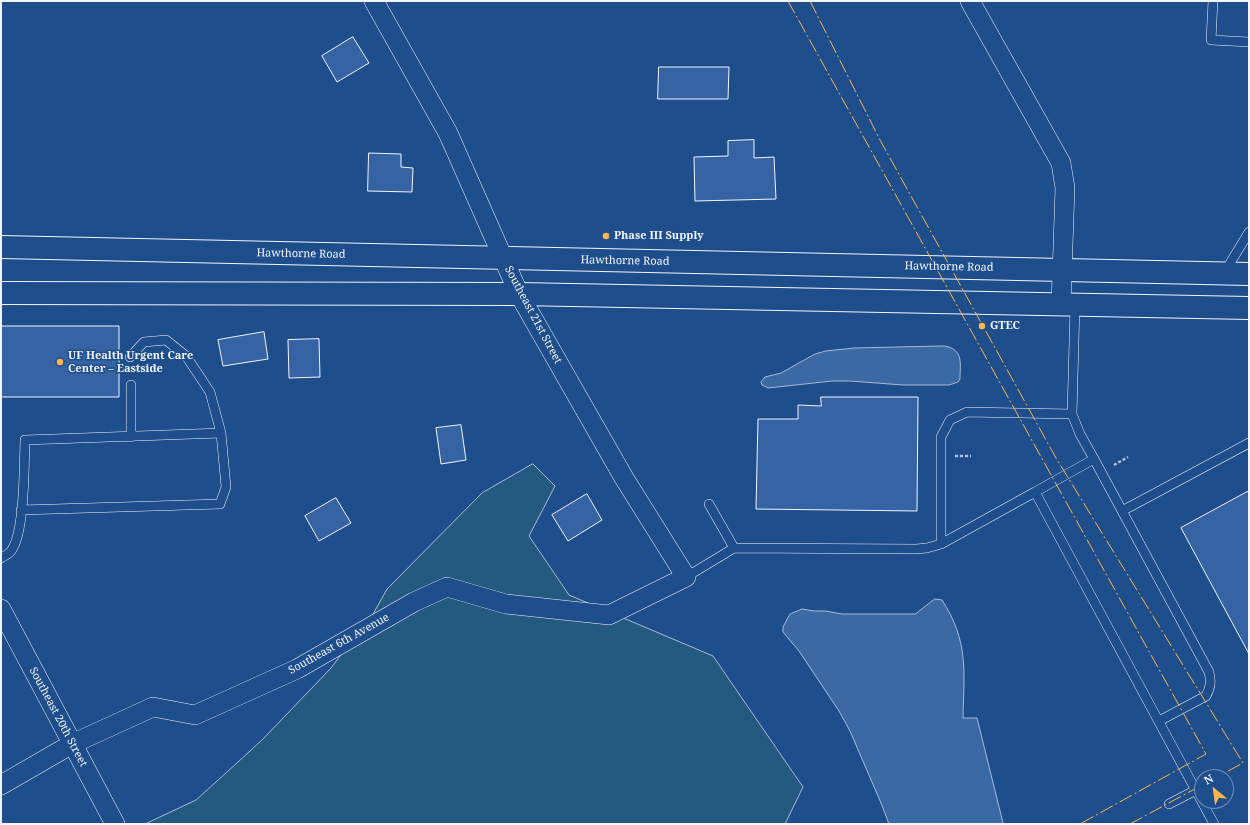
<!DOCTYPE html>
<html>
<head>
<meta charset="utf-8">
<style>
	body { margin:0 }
	#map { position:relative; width:1250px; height:825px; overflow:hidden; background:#1f4e8c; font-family:"Noto Serif",serif }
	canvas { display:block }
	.frame { position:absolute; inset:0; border:2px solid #f2f6ff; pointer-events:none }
	.north { position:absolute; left:1194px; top:769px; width:40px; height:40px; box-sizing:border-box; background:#1f4e8c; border:1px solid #7391ba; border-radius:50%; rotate:331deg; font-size:11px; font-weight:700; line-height:16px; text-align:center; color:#f2f6ff }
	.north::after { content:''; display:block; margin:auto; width:14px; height:18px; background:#ffb74d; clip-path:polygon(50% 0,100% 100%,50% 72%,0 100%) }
</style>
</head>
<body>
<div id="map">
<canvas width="1250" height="825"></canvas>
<div class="frame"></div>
<div class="north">N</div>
</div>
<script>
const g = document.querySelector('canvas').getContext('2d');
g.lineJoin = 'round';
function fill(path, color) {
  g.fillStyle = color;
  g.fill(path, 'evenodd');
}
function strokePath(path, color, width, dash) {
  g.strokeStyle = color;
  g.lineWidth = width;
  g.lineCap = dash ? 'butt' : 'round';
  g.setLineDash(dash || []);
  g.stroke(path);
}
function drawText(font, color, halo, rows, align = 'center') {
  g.font = font + ' "Noto Serif",serif';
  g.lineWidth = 3;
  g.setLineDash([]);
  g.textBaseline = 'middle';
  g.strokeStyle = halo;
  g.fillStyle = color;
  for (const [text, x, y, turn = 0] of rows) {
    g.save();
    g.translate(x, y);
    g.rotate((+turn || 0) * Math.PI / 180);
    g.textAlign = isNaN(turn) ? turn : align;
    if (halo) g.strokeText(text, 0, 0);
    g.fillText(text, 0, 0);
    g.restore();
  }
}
const green = new Path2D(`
	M533,464L555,486L529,536L569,595L713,656L803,787L785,824H145L196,800L238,762L263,739L331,668L352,640L367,625L387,589L482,493Z`);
fill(green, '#245a82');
strokePath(green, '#a8bbd7', 1);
const water = new Path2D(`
	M945,346C964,350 960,363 960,379L958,382L949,385H903L850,381H832L768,388L762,385L761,382L765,377L781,373L815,354L826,351L854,348Z
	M935,599L942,600C969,642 964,671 963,718H977L1003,823L1002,824H889L881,803L850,731L839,711L799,651L783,632V627L790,614L802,609L814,611H826L842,614H915Z`);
fill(water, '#3b69a3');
strokePath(water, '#a8bbd7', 1);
const building = new Path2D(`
	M353,37L369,63L337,82L322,56Z
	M659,67H729L728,99H658Z
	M754,140V158L774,157L776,199L695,201L694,157L728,156V141Z
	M369,153L401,154V167L413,168L412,192L368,191Z
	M1,326H119V397H1Z
	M264,332L268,359L223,366L218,340Z
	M319,339L320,377L289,378L288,340Z
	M821,397H918L917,511L756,509L758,419H798V405L821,406Z
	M461,425L466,460L441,464L436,428Z
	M1249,491V654L1181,528Z
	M587,494L602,520L568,541L552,515Z
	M336,498L351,523L319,541L305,516Z`);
fill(building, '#3563a3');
strokePath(building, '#f2f6ff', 1);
const service = new Path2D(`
	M1213,1L1211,40L1249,42
	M1224,273L1249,232
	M131,385V437
	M1094,459L1209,672C1211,681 1211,687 1206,696L1159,721
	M1035,492L1094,459L1080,434L1072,414L1075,305
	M709,504L734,548L916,549L927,548L941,544L1035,492L1214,824
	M21,510L220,504L226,487L221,433L210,392L186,356L166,340L144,342L130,357
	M1122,511L1249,443
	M941,544V437L950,420L967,412L1072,414
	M1,558C4,556 9,554 11,551C25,533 24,464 25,440L221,433
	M686,577L734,548
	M1169,804L1196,790`);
const minor = new Path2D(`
	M970,1L1061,163L1065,188L1061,304
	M1,609L115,824
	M1,785L72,744L153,707L195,715L297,669L414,602L447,587L506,604L609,615L686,577L624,478L519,294L448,133L374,1`);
const trunk = new Path2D(`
	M1,247L1249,274
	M1,293L519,294L1249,308`);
strokePath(service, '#f2f6ff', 10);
strokePath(minor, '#f2f6ff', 20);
strokePath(trunk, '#f2f6ff', 24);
strokePath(new Path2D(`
	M955,456H971
	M1114,465L1128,457`), '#b3c4dc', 2.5, [3, 2]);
strokePath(service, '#1f4e8c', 9);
strokePath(minor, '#1f4e8c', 19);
strokePath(trunk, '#1f4e8c', 22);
strokePath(new Path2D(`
	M788,1L1206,754L1080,824
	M810,1L880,140L1056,458L1243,763L1217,777
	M1130,824L1202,785`), '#ffb74d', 1, [14, 3, 2, 3]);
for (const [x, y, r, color] of [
	[606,236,4,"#ffb74d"],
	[982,326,4,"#ffb74d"],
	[60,362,4,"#ffb74d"]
]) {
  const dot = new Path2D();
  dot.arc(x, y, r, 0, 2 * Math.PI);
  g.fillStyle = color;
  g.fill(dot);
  strokePath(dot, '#1f4e8c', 1.5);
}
drawText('bold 11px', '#f2f6ff', '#1f4e8c', [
	["Phase III Supply",614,236],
	["GTEC",990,326],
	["UF Health Urgent Care",68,356],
	["Center – Eastside",68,369]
], 'left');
drawText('11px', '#f2f6ff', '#1f4e8c', [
	["Hawthorne Road",301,254,1],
	["Hawthorne Road",625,261,1],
	["Hawthorne Road",949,267,1],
	["Southeast 21st Street",533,315,62],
	["Southeast 6th Avenue",339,644,-29],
	["Southeast 20th Street",58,717,62]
]);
</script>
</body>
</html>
